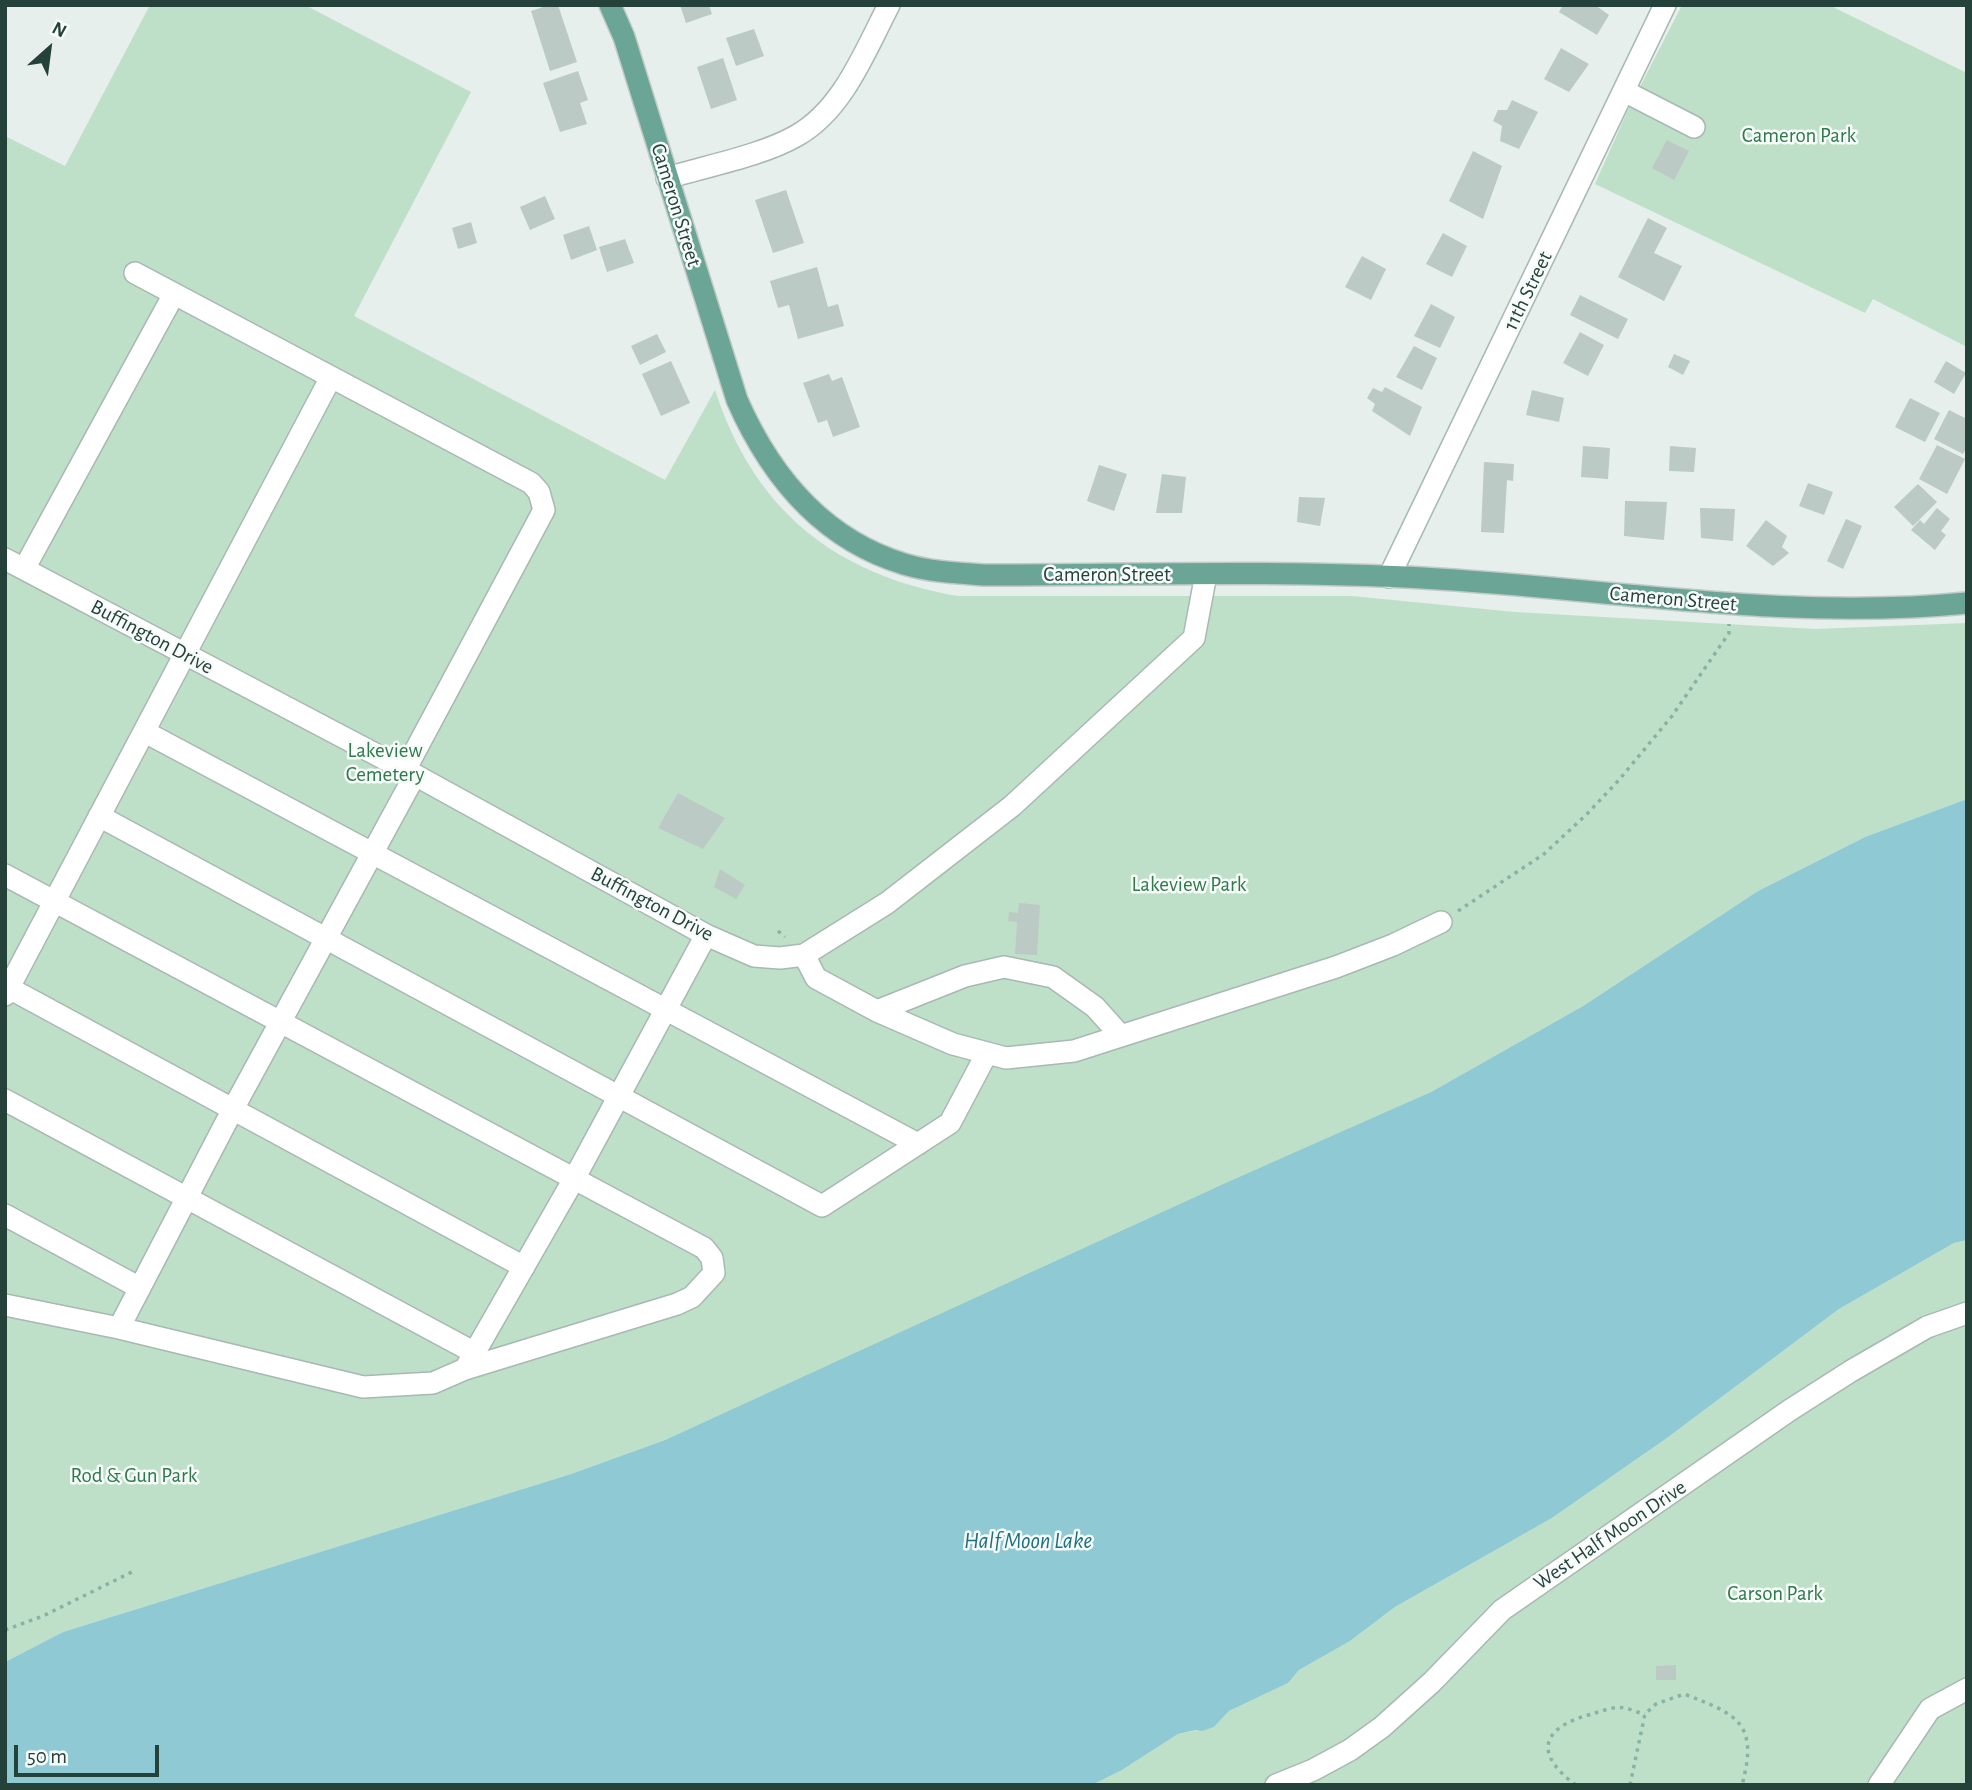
<!DOCTYPE html>
<html>
<head>
<meta charset="utf-8">
<style>
	body { margin:0 }
	#map { position:relative; width:1972px; height:1790px; overflow:hidden; background:#e6efeb; font-family:"Alegreya Sans",sans-serif }
	canvas { display:block }
	.frame { position:absolute; inset:0; border:7px solid #24423a; pointer-events:none }
	.north { position:absolute; left:14px; top:14px; width:70px; height:70px; -webkit-text-stroke:5px #f7fbf9; paint-order:stroke; rotate:28deg; font-size:19px; font-weight:700; line-height:28px; text-align:center; color:#24423a }
	.north::after { content:''; display:block; margin:auto; width:24px; height:32px; background:#24423a; clip-path:polygon(50% 0,100% 100%,50% 72%,0 100%) }
	.scale { position:absolute; left:14px; top:1745px; width:145px; height:32px; box-sizing:border-box; border:4px solid #24423a; border-top:0; padding-left:9px; font-size:21px; line-height:24px; white-space:nowrap; color:#24423a; -webkit-text-stroke:5px #f7fbf9; paint-order:stroke }
</style>
</head>
<body>
<div id="map">
<canvas width="1972" height="1790"></canvas>
<div class="frame"></div>
<div class="north">N</div>
<div class="scale">50 m</div>
</div>
<script>
const g = document.querySelector('canvas').getContext('2d');
g.lineJoin = 'round';
function fill(path, color) {
  g.fillStyle = color;
  g.fill(path, 'evenodd');
}
function strokePath(path, color, width, dash) {
  g.strokeStyle = color;
  g.lineWidth = width;
  g.lineCap = dash ? 'butt' : 'round';
  g.setLineDash(dash || []);
  g.stroke(path);
}
function drawText(font, color, halo, rows, align = 'center') {
  g.font = font + ' "Alegreya Sans",sans-serif';
  g.lineWidth = 5;
  g.setLineDash([]);
  g.textBaseline = 'middle';
  g.strokeStyle = halo;
  g.fillStyle = color;
  for (const [text, x, y, turn = 0] of rows) {
    g.save();
    g.translate(x, y);
    g.rotate((+turn || 0) * Math.PI / 180);
    g.textAlign = isNaN(turn) ? turn : align;
    if (halo) g.strokeText(text, 0, 0);
    g.fillText(text, 0, 0);
    g.restore();
  }
}
fill(new Path2D(`
	M150,5H305L471,92L354,316L665,480L715,390C754,510 835,575 958,596H1352L1515,612L1815,629L1967,623V799L1865,837L1758,891L1583,1006L1431,1092L665,1440L571,1474L63,1632L5,1662V136L65,166Z
	M1682,5H1829L1967,73V347L1873,299L1865,313L1595,184L1627,112Z
	M1967,1240V1785H1092L1122,1770L1178,1734L1214,1727L1229,1711L1288,1683L1299,1670L1350,1641L1395,1607L1552,1518L1667,1438L1839,1309L1954,1243Z`), '#bfe0c8');
fill(new Path2D(`
	M1967,799V1240L1954,1243L1839,1309L1667,1438L1552,1518L1395,1607L1350,1641L1299,1670L1288,1683L1229,1711L1214,1727L1202,1731L1196,1730L1178,1734L1122,1770L1092,1785H5V1662L63,1632L571,1474L665,1440L1228,1182L1431,1092L1583,1006L1758,891L1865,837Z`), '#8ec9d4');
fill(new Path2D(`
	M549,5H558L577,62L550,71L531,11Z
	M680,5H709L712,14L686,23Z
	M1563,5H1595L1609,15L1597,35L1559,12Z
	M754,29L764,56L736,66L726,38Z
	M1561,48L1589,64L1569,92L1544,79Z
	M723,58L737,100L711,109L697,67Z
	M578,71L588,100L580,103L587,124L560,132L543,83Z
	M1512,100L1538,112L1519,149L1500,141L1502,126L1493,121L1498,110H1507Z
	M1667,140L1689,151L1674,180L1652,168Z
	M1473,151L1502,166L1483,219L1449,201Z
	M786,190L804,243L773,253L755,200Z
	M545,196L555,219L530,230L520,207Z
	M1648,218L1667,228L1654,253L1682,266L1664,301L1618,277Z
	M471,222L477,243L458,249L452,228Z
	M589,226L597,250L571,260L563,235Z
	M1443,233L1467,246L1452,277L1426,264Z
	M625,239L634,263L607,272L599,247Z
	M1362,256L1386,269L1371,300L1345,287Z
	M817,267L828,307L838,304L844,326L798,339L789,305L778,308L770,281Z
	M1580,295L1628,319L1618,339L1570,315Z
	M1431,304L1455,317L1440,348L1414,336Z
	M1580,332L1604,345L1588,376L1563,363Z
	M657,334L666,352L640,365L631,346Z
	M1414,346L1437,358L1422,390L1396,377Z
	M1674,354L1690,361L1683,375L1668,367Z
	M671,361L690,403L661,416L642,374Z
	M1946,361L1966,373L1954,394L1934,382Z
	M829,374L832,381L842,377L860,427L833,437L827,420L818,423L803,383Z
	M1385,387L1422,407L1410,436L1372,411L1375,404L1367,398L1373,388L1382,392Z
	M1532,390L1564,398L1559,422L1526,415Z
	M1910,398L1940,413L1925,442L1895,427Z
	M1949,410L1967,419V447L1963,454L1934,439Z
	M1937,445L1965,459L1947,494L1919,479Z
	M1583,446L1610,448L1608,479L1581,477Z
	M1670,446L1696,448L1694,472L1669,471Z
	M1484,462L1514,464L1513,481L1507,480L1504,533L1481,532Z
	M1099,465L1127,474L1114,511L1087,501Z
	M1162,474L1186,477L1182,513H1156Z
	M1808,483L1833,492L1824,515L1799,506Z
	M1918,484L1937,502L1913,526L1894,507Z
	M1299,497L1325,498L1320,526L1297,522Z
	M1625,501L1667,502L1664,540L1624,536Z
	M1700,508L1735,509L1733,541L1701,538Z
	M1937,508L1950,519L1941,531L1946,535L1935,550L1911,530L1920,520L1924,524Z
	M1846,519L1862,526L1843,569L1827,561Z
	M1766,520L1787,536L1782,547L1789,553L1773,566L1746,546Z
	M678,793L725,818L703,849L658,828Z
	M720,869L745,885L736,899L714,887Z
	M1019,903L1040,905L1037,955L1015,954L1017,922L1008,921L1009,912L1018,913Z
	M1676,1665V1680H1656V1666Z`), '#bbcac4');
const minor = new Path2D(`
	M1624,91L1694,127
	M667,178C706,166 761,156 796,136C843,110 865,51 889,5
	M135,273L531,483L539,492L544,510L405,770
	M5,559L415,775L706,935L754,956L780,958L804,955L887,903L1012,806L1194,638L1206,574
	M24,569L174,294
	M1389,577L1665,5
	M145,732L918,1144
	M99,816L822,1206L950,1123L987,1053
	M5,875L704,1248L712,1258L714,1273L692,1297L677,1304L465,1369L433,1383L363,1387L119,1328L5,1305
	M804,955L816,978L877,1011L953,1044L1006,1058L1074,1051L1336,967L1393,945L1441,922
	M9,988L524,1267
	M5,995L330,379
	M877,1011L965,976L1004,967L1053,977L1095,1007L1121,1036
	M5,1100L475,1353
	M5,1215L140,1288
	M119,1328L233,1109L415,775
	M468,1364L574,1179L706,935
	M1276,1785L1313,1770L1350,1750L1382,1727L1432,1682L1502,1610L1790,1410L1851,1371L1927,1327L1967,1313
	M1879,1785L1930,1709L1967,1689`);
const major = new Path2D(`
	M610,5L624,37L737,400C770,475 822,539 904,564C930,572 957,573 984,575C1130,575 1277,570 1423,578C1604,588 1785,621 1967,603`);
strokePath(minor, '#a8b8b2', 24);
strokePath(major, '#c2cac8', 24);
strokePath(new Path2D(`
	M1458,911L1544,854L1586,815L1619,780L1672,716L1729,633V624
	M778,931L785,937
	M5,1630L43,1616L132,1572
	M1576,1785C1532,1753 1542,1727 1592,1714C1602,1711 1614,1706 1624,1708C1631,1709 1638,1713 1645,1714
	M1630,1785L1645,1714L1656,1704L1684,1694C1737,1714 1759,1723 1742,1785`), '#86b3a5', 3.5, [3.5, 5]);
strokePath(minor, '#fff', 21);
strokePath(major, '#6aa596', 21);
drawText('21px', '#2d7a4b', '#f7fbf9', [
	["Cameron Park",1799,136],
	["Lakeview",385,751],
	["Cemetery",385,775],
	["Lakeview Park",1189,885],
	["Rod & Gun Park",134,1476],
	["Carson Park",1775,1594]
]);
drawText('21px', '#24423a', '#f7fbf9', [
	["Cameron Street",676,205,73],
	["11th Street",1528,291,-64],
	["Cameron Street",1107,575],
	["Cameron Street",1673,599,5],
	["Buffington Drive",152,637,28],
	["Buffington Drive",652,904,28],
	["West Half Moon Drive",1610,1535,-34]
]);
drawText('italic 23px', '#1c6f80', '#f7fbf9', [
	["Half Moon Lake",1028,1541]
]);
</script>
</body>
</html>
